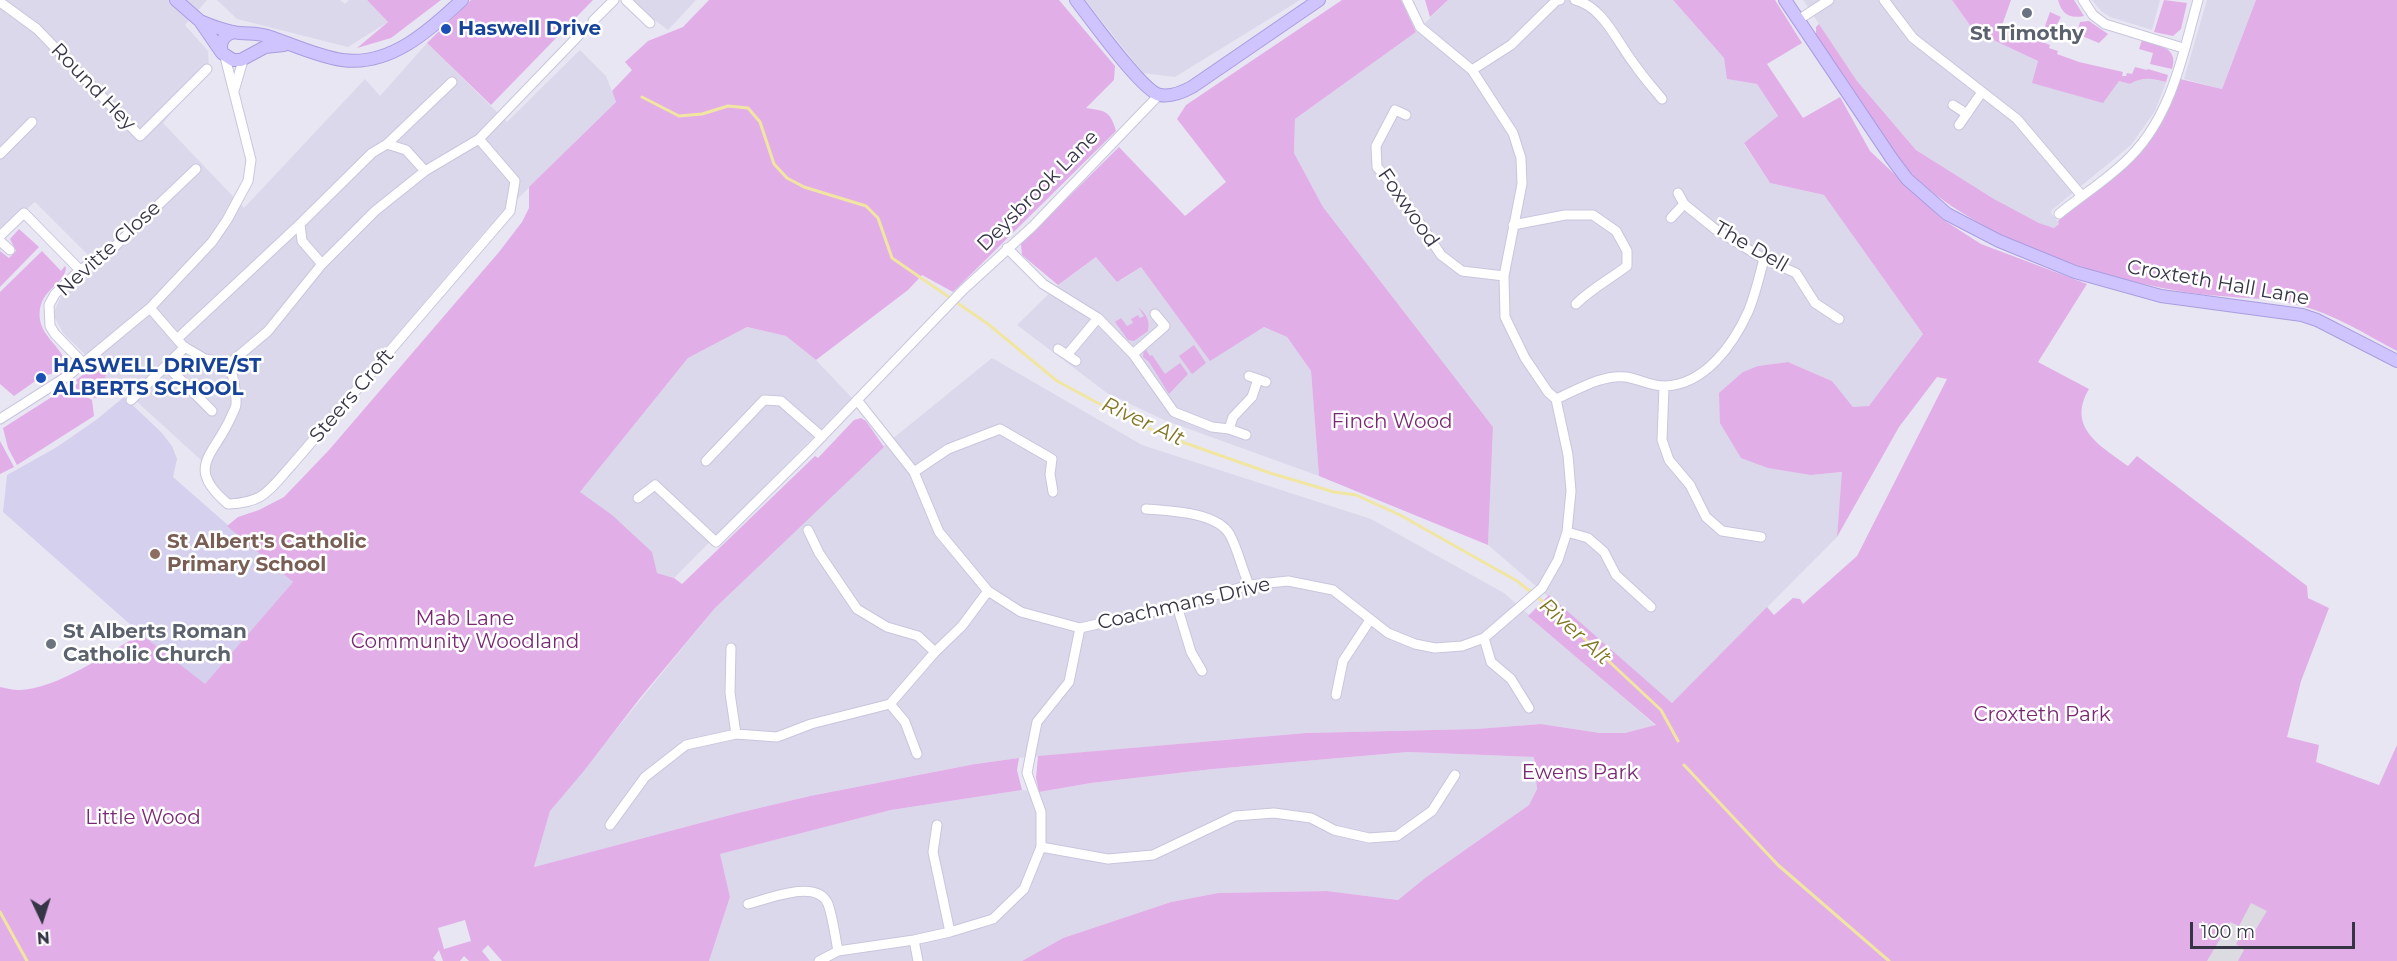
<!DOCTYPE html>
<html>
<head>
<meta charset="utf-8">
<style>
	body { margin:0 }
	#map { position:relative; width:2397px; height:961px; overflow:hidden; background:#e8e6f3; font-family:Montserrat,sans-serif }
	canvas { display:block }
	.north { position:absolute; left:12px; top:889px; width:60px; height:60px; -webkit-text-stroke:4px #fff; paint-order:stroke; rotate:176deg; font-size:16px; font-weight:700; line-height:24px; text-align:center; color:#363546 }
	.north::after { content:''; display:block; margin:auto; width:21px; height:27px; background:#363546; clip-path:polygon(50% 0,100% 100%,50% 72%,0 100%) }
	.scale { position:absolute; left:2190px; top:922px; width:165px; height:27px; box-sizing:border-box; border:3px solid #363546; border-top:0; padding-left:8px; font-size:18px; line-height:21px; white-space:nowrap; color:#363546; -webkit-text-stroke:4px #fff; paint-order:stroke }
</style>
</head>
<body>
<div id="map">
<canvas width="2397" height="961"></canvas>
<div class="north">N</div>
<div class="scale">100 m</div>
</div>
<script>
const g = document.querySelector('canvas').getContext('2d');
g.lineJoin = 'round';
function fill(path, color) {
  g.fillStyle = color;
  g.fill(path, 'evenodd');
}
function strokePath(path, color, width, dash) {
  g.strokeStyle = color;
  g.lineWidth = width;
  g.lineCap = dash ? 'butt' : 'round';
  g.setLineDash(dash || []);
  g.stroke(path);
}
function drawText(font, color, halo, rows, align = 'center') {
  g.font = font + ' Montserrat,sans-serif';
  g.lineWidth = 5;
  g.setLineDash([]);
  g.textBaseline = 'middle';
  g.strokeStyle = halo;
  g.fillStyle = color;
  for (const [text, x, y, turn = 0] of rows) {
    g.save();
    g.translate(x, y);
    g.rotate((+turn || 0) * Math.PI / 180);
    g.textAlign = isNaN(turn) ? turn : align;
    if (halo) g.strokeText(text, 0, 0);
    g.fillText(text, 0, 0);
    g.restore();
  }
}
fill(new Path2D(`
	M0,0H207L185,25L208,51L209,69H207L163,123L244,208L365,79L380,96L427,43L507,122L580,50L606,76L616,102L486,230L257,498L231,503L209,480L202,461L124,390L121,393L105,377L106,375L63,333L53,314L64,290L89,270L99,266L35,202L0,231Z
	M217,0H340L345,4L349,0H367L388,22L348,47L237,19Z
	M628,0H696L668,30Z
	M1085,0H1300L1175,77L1143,73Z
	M1448,0H1673L1724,58L1728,79L1757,84L1778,117L1744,144L1770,183L1824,195L1923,334L1870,406L1859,408L1853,407L1832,381L1788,362L1758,366L1811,475L1843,472L1837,537L1672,703L1488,545L1493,427L1323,207L1294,153L1295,119L1416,32Z
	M1803,0H1952L1974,31L2038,61L2033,83L2119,81L2130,84L2140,78H2146L2166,82L2155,111L2131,145L2052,210L2051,213L2060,224L2054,228L2039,223L1994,199L1916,150L1857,81Z
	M2092,0H2160L2152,30L2110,17L2101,11Z
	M2207,0H2256L2222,89L2184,79Z
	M1096,257L1121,280L1141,267L1210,360L1264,327L1287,337L1311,371L1319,476L1164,420L1107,393L1017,325L1058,285Z
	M747,327L786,336L816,360L852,398L674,578L657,573L580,492L688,358Z
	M992,358L1142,445L1371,519L1504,593L1656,726L1625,733H1600L1541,724L1476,729L1306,733L1019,758L975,764L810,796L738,813L534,867L550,811L715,608L875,453Z
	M1408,752L1534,757L1537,789L1529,805L1425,878L1398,900L1327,891L1218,893L1171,902L1063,938L1022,961H709L730,897L719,854L891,810L1022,790L1039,792L1091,783L1213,769Z`), '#dbd8eb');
fill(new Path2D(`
	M124,397L161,432L172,446L177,459L173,477L293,582L205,685L141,634L3,512L7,475L57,447L96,420Z`), '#d5d0ed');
fill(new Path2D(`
	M367,0H441L391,38L357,48L388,22Z
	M471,0H593L491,105L427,43Z
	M709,0H1059L1115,66L1114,80L1086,108C1105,111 1110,110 1116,131L953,292L922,275L908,290L816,360L786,336L747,327L688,358L580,492L612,515L652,552L657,573L674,578L682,584L815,456L818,458L854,420L861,418L866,421L884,447L715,608L640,698L583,772L550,811L534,867L738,813L810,796L975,764L1019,758L1017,770L1022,790L891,810L720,854L730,897L709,961H502L488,945L482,951L490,961H469L464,956L460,961H443L439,950L433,958L436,961H0V687C6,688 13,690 19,690C55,690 110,652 141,634L205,684L293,582L227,526L238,517L259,510L284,497L329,450L499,252L522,222L529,208V187L616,102L612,91L632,70L625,62L648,41L683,27ZM465,920L471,941L444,949L438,928Z
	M1342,0H1401L1416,32L1295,119L1294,153L1323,207L1493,427L1488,545L1319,476L1311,371L1287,337L1264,327L1210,361L1141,267L1117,282L1096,257L1058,285L1022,255L1021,244L1119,147L1185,216L1226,182L1177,119L1186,105Z
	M1425,0H1448L1430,17Z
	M1673,0H1775L1802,43L1767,64L1803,118L1840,97L1870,151L1942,219L1981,244L2087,284L2038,362L2089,389C2066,428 2101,446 2128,466L2137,456L2307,586L2308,598L2329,608L2301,681L2287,737L2319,745L2316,762L2379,785L2397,745V961H1022L1063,938L1171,902L1218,893L1327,891L1398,900L1425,878L1529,805L1537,789L1534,757L1408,752L1213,769L1091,783L1039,792L1036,778L1038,756L1306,733L1476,729L1541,724L1600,733H1625L1656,725L1528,616L1549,595L1672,703L1767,607L1774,615L1793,598L1800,599L1803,604L1857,556L1947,379L1937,377L1899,427L1837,537L1842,472L1811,475L1768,468L1741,458L1720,423L1719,393L1743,372L1758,366L1788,362L1832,381L1853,407L1869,406L1923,334L1824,195L1770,183L1744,143L1778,116L1757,84L1727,79L1724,58Z
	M1952,0H2011L2001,28L2009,31L2008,36L2022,41L2024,35L2050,45L2049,48L2058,51L2057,54L2079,62L2123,72L2122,76H2126L2127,73L2132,74L2135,67L2147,70L2148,69L2168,75L2166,82C2152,79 2143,76 2130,84L2119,81L2103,103L2032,83L2038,61L1974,31Z
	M2058,0H2074L2084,16C2069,19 2062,14 2058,0Z
	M2164,0L2187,3L2181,29L2173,36L2154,32Z
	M2256,0H2397V351C2365,334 2334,314 2298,305C2266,297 2232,298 2199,294C2109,282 1983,241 1916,178C1894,158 1881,132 1865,108C1850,83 1833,60 1816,36V27L1819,24L1857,81L1916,150L1994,199L2039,223L2054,228L2059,224L2058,221C2112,177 2159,150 2180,79L2222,89Z
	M2050,12L2061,17L2053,32L2044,29Z
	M2089,21L2108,34L2099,43L2077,34L2080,22Z
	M2142,40C2158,45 2179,47 2172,69L2150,64L2153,53L2139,49Z
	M19,229L39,247L0,287V251L9,258L16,251L10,239Z
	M42,251L61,271L65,266L66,268C64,286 36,290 40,320C43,341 75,355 60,371L41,377L14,396L0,384V292Z
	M1138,307C1147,315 1150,320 1148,331L1134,341L1128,340L1115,322L1121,318L1127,326L1133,323L1131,319L1138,315L1140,318L1144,316Z
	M1194,345L1206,363L1192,374L1179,356Z
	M1144,347L1150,356L1152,355L1165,374L1180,363L1188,374L1169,394L1149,362L1143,357Z
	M96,365L106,375L105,377L121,393L95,398L73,387L78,383L76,380Z
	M69,386L92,400L94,416L17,465L8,448L3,428Z
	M0,441L14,467L0,474Z`), '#e2aee8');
fill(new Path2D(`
	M2251,903L2267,911L2253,934L2244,930L2236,944L2244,950L2238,961H2207L2230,922L2239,926Z`), '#dbdbe1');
strokePath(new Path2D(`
	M642,97L679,116L702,114L728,106L748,108L760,122L774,164L787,178L804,187L866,206L878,218L892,258L988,324L1057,381L1118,414L1168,437L1270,473L1334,492L1356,495L1400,515L1517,581L1555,611L1661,710L1678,741
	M1684,765L1778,865L1889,961
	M0,912L27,961`), '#f1e6a1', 3);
const street = new Path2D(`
	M626,0L650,23
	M1575,0C1604,7 1618,44 1635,65C1643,77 1653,88 1662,99
	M1884,0L1913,38L2017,119L2082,196
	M2083,0L2093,15L2105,24L2183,48
	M0,2L37,29L140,136L207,69
	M1798,20L1829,0
	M593,21L614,0
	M1472,70L1511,45L1556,1L1560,0
	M234,91L244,57
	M1953,105L1967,114
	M1406,115L1395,110L1376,146L1377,167L1401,195L1441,255L1462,271L1504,276
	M1959,125L1982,92
	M387,144L452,82
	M0,154L32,122
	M1678,193L1684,204L1715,229L1764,259L1796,273L1815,303L1839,319
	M2059,214C2082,195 2110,178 2131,156C2172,114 2183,54 2198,0
	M1671,218L1684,204
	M1513,225L1565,215H1593L1616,231L1627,251V266C1610,279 1591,289 1576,304
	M0,236L24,213L80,270
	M0,241L10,250
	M1007,248L1043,284L1098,318L1133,354L1174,412L1212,427L1229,429L1246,435
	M322,264L302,241L300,224L372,153L387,144L406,150L425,171
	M150,308L183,346L205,359L230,363L268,331L322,264L375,211L425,171L479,139L583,31
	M177,339L300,224
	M1058,349L1076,361
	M1133,354L1165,326L1155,314
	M1067,355L1098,318
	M230,363C232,375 237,391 236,404C236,408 232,414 231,417C214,456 184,467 228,504C264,503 269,490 291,466L510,211L515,181L479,139
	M84,364L55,334L50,326L49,305L55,294L80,270L110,251L196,169
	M167,366L212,411
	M1249,376L1266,382
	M1664,387L1662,440L1669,460L1690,485L1706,517L1722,531L1761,537
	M1556,399C1577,390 1602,374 1626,377C1639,379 1653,387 1666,386C1705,384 1733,345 1748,312C1755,296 1759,277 1764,259
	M131,400L185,347
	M857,400L914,472L939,532L988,591L1021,612L1080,628L1177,606L1249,585L1288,581L1333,590L1388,633L1415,644L1435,648L1462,646L1484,638L1542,588L1558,560L1567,532L1571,491L1568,455L1556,399L1548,392L1525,358L1505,317L1504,276L1522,184L1521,158L1513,133L1472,70L1420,27L1407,0
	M0,419L69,375L150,308L212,242L227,220L248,181L251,160L225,57
	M1229,429L1233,417L1252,397L1258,379
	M706,461L764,400L781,401L822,437
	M914,472L948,449L1000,429L1052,459L1050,474L1053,492
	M638,498L655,485L716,542L811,448L963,290L1033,226L1159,95
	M1146,509C1170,511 1217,512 1230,535C1238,550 1242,569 1249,585
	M808,530L819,553L857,609L887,627L918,636L935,652
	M1567,532L1588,538L1604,552L1616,575L1651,607
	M1177,606L1191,652L1202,671
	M1484,638L1491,662L1511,679L1529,708
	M731,648L730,693L736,734
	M1336,695L1343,661L1370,620
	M890,704L905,722L917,754
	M610,825L645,777L686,745L736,734L777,737L811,724L890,704L935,652L962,626L988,591
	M937,825L933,852L950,932
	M1041,847L1108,859L1153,855L1235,816L1274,813L1311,818L1334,830L1369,838L1397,836L1432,811L1455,775
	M748,904C768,899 817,878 828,904C833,918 835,936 838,951
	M914,940L918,961
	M819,961L838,951L914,940L950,932L993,919L1024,889L1041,847V812L1027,773L1032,747L1037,722L1069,682L1080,628`);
const secondary = new Path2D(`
	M176,0L200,21L222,53
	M1076,0C1090,18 1143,92 1160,95C1172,97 1183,92 1192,87L1319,0
	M1785,0L1892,159L1907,179L1947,214L1999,241L2075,272L2161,296L2302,315L2317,320L2397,361
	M200,21C212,26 226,32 240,33C250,34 257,33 267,36C292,44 316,56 342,60C390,67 430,30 462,0
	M234,32C223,35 219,43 222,53L233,60H241L265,47L284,45`);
strokePath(street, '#c8c6dd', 11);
strokePath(secondary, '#aa9de0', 14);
strokePath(street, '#fff', 9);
strokePath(secondary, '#d0c4ff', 12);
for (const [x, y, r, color] of [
	[2027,13,6,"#6b7280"],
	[446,29,6,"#1a4fb4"],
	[41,378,6,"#1a4fb4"],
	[155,554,6,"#8d6e63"],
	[51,644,6,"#6b7280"]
]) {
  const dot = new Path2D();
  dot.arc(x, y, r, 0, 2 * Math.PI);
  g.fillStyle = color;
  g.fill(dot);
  strokePath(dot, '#fff', 2);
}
drawText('bold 20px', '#164399', '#fff', [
	["Haswell Drive",458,29],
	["HASWELL DRIVE/ST",53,366],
	["ALBERTS SCHOOL",53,389]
], 'left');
drawText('bold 20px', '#5b616d', '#fff', [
	["St Timothy",2027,34],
	["St Alberts Roman",63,632,"left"],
	["Catholic Church",63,655,"left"]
]);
drawText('20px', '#363546', '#fff', [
	["Round Hey",93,87,46],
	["Deysbrook Lane",1038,191,-45],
	["Foxwood",1408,208,55],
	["The Dell",1751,247,30],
	["Nevitte Close",109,249,-42],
	["Croxteth Hall Lane",2218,283,10],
	["Steers Croft",352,396,-49],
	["Coachmans Drive",1184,604,-13]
]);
drawText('20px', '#792873', '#fff', [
	["Finch Wood",1392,422],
	["Mab Lane",465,619],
	["Community Woodland",465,642],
	["Croxteth Park",2042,715],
	["Ewens Park",1580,773],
	["Little Wood",143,818]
]);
drawText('bold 20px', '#785e54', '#fff', [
	["St Albert's Catholic",167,542],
	["Primary School",167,565]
], 'left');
drawText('italic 21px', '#827625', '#fff', [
	["River Alt",1143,422,25],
	["River Alt",1575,632,42]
]);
</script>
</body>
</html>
